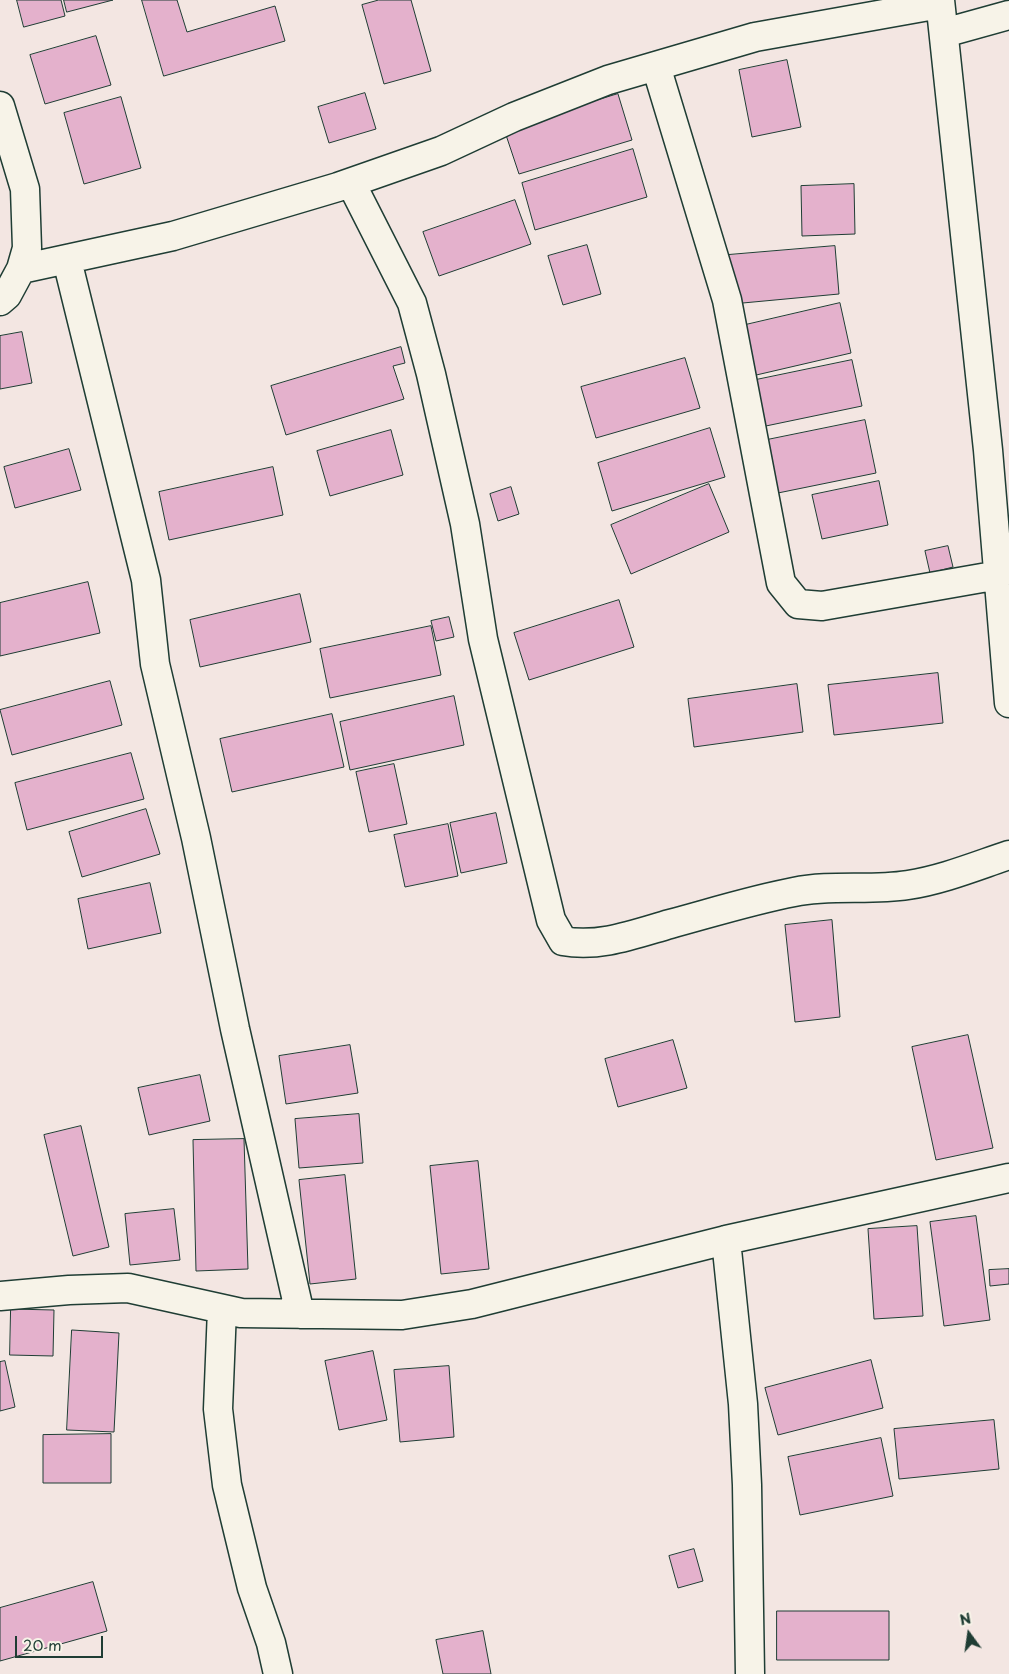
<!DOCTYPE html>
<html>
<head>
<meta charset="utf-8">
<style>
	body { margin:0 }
	#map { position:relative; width:1009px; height:1674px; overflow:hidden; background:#f3e6e2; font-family:"Playpen Sans",sans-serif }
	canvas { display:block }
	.north { position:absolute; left:944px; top:1609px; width:50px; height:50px; -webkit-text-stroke:4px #f7f3e8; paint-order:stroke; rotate:346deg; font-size:14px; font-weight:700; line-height:20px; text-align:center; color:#1f3d34 }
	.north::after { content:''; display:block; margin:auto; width:18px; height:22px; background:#1f3d34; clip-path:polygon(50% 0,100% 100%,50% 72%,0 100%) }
	.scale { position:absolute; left:15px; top:1636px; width:88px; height:22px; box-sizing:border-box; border:2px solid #1f3d34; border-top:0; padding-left:6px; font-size:15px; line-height:18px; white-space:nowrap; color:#1f3d34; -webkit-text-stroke:4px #f7f3e8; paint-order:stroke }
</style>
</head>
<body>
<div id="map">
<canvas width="1009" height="1674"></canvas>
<div class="north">N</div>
<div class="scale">20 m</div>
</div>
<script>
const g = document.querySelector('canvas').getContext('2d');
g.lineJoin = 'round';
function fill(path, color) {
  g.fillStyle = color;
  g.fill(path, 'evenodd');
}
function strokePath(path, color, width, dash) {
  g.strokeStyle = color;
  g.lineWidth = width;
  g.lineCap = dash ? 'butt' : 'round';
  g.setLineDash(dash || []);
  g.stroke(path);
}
const building = new Path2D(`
	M17,0H61L65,16L24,27Z
	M64,0H113L67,12Z
	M142,0H177L187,32L275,6L285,41L164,76Z
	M379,0H411L431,71L384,84L362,5Z
	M96,36L111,85L45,104L30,55Z
	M787,60L801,127L752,137L739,70Z
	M365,93L376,129L329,143L318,107Z
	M618,94L632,140L519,174L504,129Z
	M121,97L141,168L84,184L64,113Z
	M633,149L647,197L535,230L522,183Z
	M854,184L855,234L802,236L801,186Z
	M515,200L531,244L439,276L423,232Z
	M587,245L601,294L563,305L548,256Z
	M835,246L839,294L732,304L728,255Z
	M840,303L851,353L752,376L741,326Z
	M22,332L32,383L0,389V336Z
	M401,347L405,363L393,366L404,399L286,435L271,386Z
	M685,358L700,408L596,438L581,387Z
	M852,360L862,406L761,427L751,381Z
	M865,420L876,473L773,494L762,441Z
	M710,428L725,477L612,511L598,463Z
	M391,430L403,475L330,496L317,451Z
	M69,449L81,490L15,508L4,467Z
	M273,467L283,515L169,540L159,492Z
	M879,481L888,525L822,539L812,495Z
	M709,484L729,532L631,574L611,525Z
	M511,487L519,514L498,521L490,494Z
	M948,546L953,567L930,573L925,551Z
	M88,582L100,633L0,656V603Z
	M300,594L311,642L200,667L190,620Z
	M619,600L634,647L529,680L514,633Z
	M449,617L454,637L436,641L431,621Z
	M431,626L441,675L330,698L320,649Z
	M938,673L943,723L834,735L828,685Z
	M110,681L122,725L12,755L0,710Z
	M797,684L803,732L694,747L688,699Z
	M454,696L464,745L350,770L340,722Z
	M332,714L344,767L232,792L220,739Z
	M131,753L144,799L27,830L15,783Z
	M394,764L407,824L369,832L356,772Z
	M146,809L160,854L82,877L69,832Z
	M496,813L507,863L461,873L450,823Z
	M448,824L458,876L405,887L394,835Z
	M150,883L161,933L88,949L78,899Z
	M832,920L840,1017L795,1022L785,925Z
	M968,1035L993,1148L936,1160L912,1047Z
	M673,1040L687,1088L618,1107L605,1059Z
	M350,1045L358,1093L286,1104L279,1056Z
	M200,1075L210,1121L149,1135L138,1088Z
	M359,1114L363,1163L299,1168L295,1119Z
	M81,1126L109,1247L73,1256L44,1135Z
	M244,1139L248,1269L196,1271L193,1140Z
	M478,1161L489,1269L441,1274L430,1166Z
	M345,1175L356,1279L310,1284L299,1180Z
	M174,1209L180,1260L130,1265L125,1214Z
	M976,1216L990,1320L944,1326L930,1222Z
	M917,1226L923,1316L874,1319L868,1229Z
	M1009,1269V1284L990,1286L989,1270Z
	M11,1309L54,1310L53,1356L10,1355Z
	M72,1330L119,1333L114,1432L67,1430Z
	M373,1351L387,1420L339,1430L325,1361Z
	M871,1360L883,1408L778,1435L765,1388Z
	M5,1361L15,1407L0,1411V1362Z
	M449,1366L454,1437L400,1442L394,1370Z
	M994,1420L999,1469L899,1479L894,1429Z
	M111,1434V1483H43V1435Z
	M881,1438L893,1496L800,1515L788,1457Z
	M694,1549L703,1581L678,1588L669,1556Z
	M93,1582L107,1631L0,1661V1608Z
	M777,1611H889V1660H777Z
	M483,1631L491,1674H443L436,1640Z`);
fill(building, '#e4b1cc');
strokePath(building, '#1f3d34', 1);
const minor = new Path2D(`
	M940,0L988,450L1009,703
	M944,33L1009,15
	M656,66L727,300L781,583L798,604L822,606L999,575
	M0,106L25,189L27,248L21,269L7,295L0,301
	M351,183L412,303L431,374L465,524L483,639L551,920L563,941C599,948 635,934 670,924C711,913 752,900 794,892C832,884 870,891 908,885C942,880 976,866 1009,855
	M67,260L146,580L155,664L196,838L235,1029L300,1314
	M21,269L173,236L338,187L441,151L514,117L608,80L755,37L940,4
	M726,1240L743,1404L747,1485L750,1674
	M0,1296L69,1290L128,1288L241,1313L402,1315L472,1304L726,1240L1009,1178
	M222,1309L218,1409L227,1485L252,1588L271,1643L278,1674`);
strokePath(minor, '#1f3d34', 31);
strokePath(minor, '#f7f3e8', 28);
</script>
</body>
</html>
